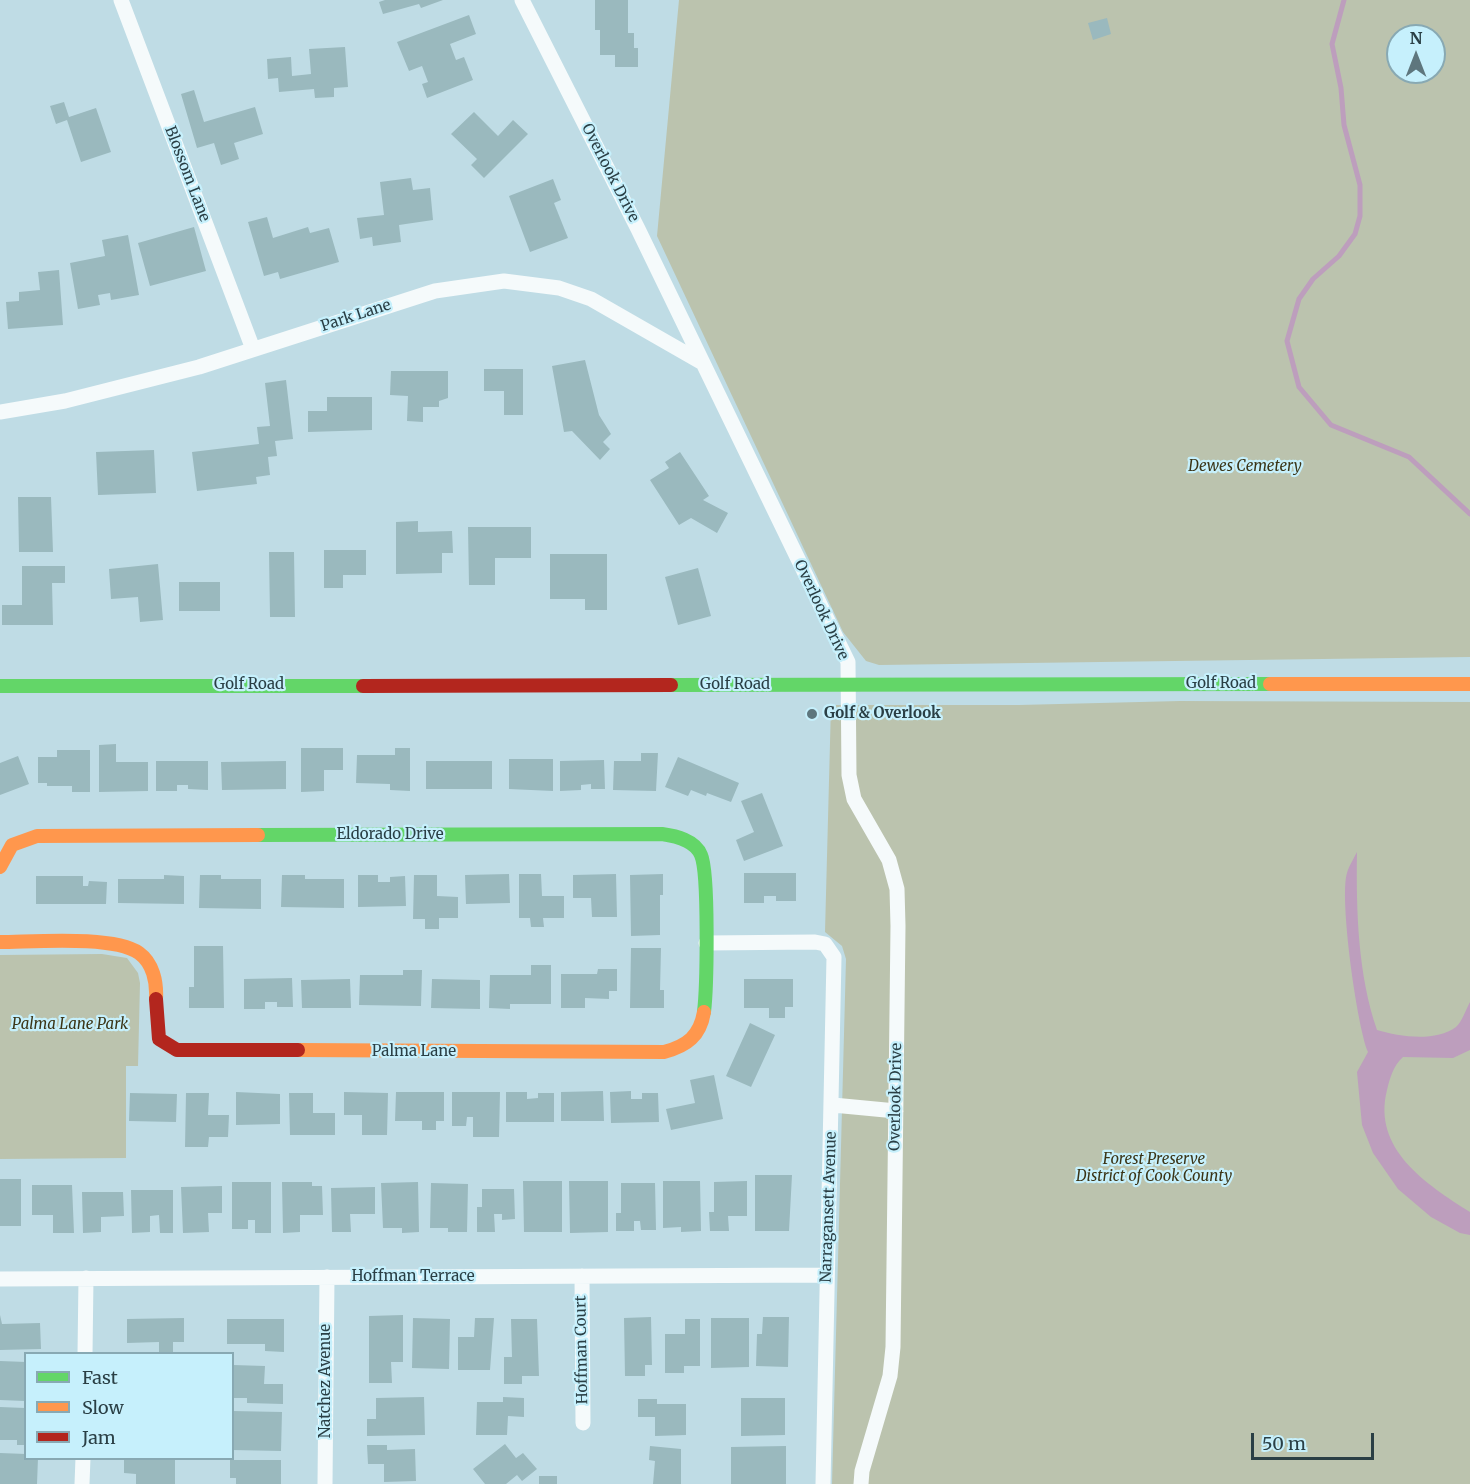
<!DOCTYPE html>
<html>
<head>
<meta charset="utf-8">
<style>
	body { margin:0 }
	#map { position:relative; width:1470px; height:1484px; overflow:hidden; background:#bfdce5; font-family:Merriweather,serif }
	canvas { display:block }
	.legend { position:absolute; left:24px; top:1352px; width:210px; height:108px; box-sizing:border-box; background:#c6f0fc; border:2px solid #88a9b3; margin:0; padding:8px 10px; list-style:none; font-size:18px; color:#2a3f45 }
	.legend li { display:flex; align-items:center; gap:12px; height:30px }
	.legend b { width:30px; border:2px solid #88a9b3 }
	.north { position:absolute; left:1386px; top:24px; width:60px; height:60px; box-sizing:border-box; background:#c6f0fc; border:2px solid #88a9b3; border-radius:50%; rotate:0deg; font-size:16px; font-weight:700; line-height:24px; text-align:center; color:#2a3f45 }
	.north::after { content:''; display:block; margin:auto; width:21px; height:27px; background:#5e767d; clip-path:polygon(50% 0,100% 100%,50% 72%,0 100%) }
	.scale { position:absolute; left:1251px; top:1433px; width:123px; height:27px; box-sizing:border-box; border:3px solid #2a3f45; border-top:0; padding-left:8px; font-size:18px; line-height:21px; white-space:nowrap; color:#2a3f45; -webkit-text-stroke:4px #c6f0fc; paint-order:stroke }
</style>
</head>
<body>
<div id="map">
<canvas width="1470" height="1484"></canvas>
<ul class="legend">
<li><b style="height:8px;background:#63d668"></b>Fast</li>
<li><b style="height:8px;background:#ff974d"></b>Slow</li>
<li><b style="height:8px;background:#b3261e"></b>Jam</li>
</ul>
<div class="north">N</div>
<div class="scale">50 m</div>
</div>
<script>
const g = document.querySelector('canvas').getContext('2d');
g.lineJoin = 'round';
function fill(path, color) {
  g.fillStyle = color;
  g.fill(path, 'evenodd');
}
function strokePath(path, color, width, dash) {
  g.strokeStyle = color;
  g.lineWidth = width;
  g.lineCap = dash ? 'butt' : 'round';
  g.setLineDash(dash || []);
  g.stroke(path);
}
function drawText(font, color, halo, rows, align = 'center') {
  g.font = font + ' Merriweather,serif';
  g.lineWidth = 4.5;
  g.setLineDash([]);
  g.textBaseline = 'middle';
  g.strokeStyle = halo;
  g.fillStyle = color;
  for (const [text, x, y, turn = 0] of rows) {
    g.save();
    g.translate(x, y);
    g.rotate((+turn || 0) * Math.PI / 180);
    g.textAlign = isNaN(turn) ? turn : align;
    if (halo) g.strokeText(text, 0, 0);
    g.fillText(text, 0, 0);
    g.restore();
  }
}
fill(new Path2D(`
	M679,0H1470V657L879,665L866,661L843,632L657,236ZM1398,36H1434V72H1398Z
	M1180,701L1470,702V1484H832L846,959L842,946L825,932L831,705H1019Z
	M102,954L127,958L138,973L140,983L138,1066H126V1158L0,1159V955Z`), '#bbc3ae');
fill(new Path2D(`
	M1357,852C1356,911 1358,975 1377,1030C1400,1037 1436,1042 1456,1027C1462,1022 1466,1009 1470,1002V1050L1453,1058L1403,1057C1393,1066 1390,1078 1387,1090C1372,1149 1426,1184 1470,1212V1235L1460,1233L1431,1217L1398,1189L1373,1153L1362,1125L1357,1072L1368,1052C1357,1026 1339,898 1347,873C1349,866 1354,858 1357,852Z`), '#bd9ebd');
strokePath(new Path2D(`
	M1344,0L1332,44L1341,88L1344,125L1360,185V216L1355,234L1339,256L1313,279L1299,299L1287,341L1299,387L1331,425L1409,457L1470,514`), '#bd9ebd', 5);
fill(new Path2D(`
	M385,0H443L421,8L419,4L383,14L379,2Z
	M595,0H628V33H634V48H638V67H615V55H600V30H595Z
	M469,15L476,34L450,44L456,60L464,57L473,80L427,98L422,84L428,82L422,66L409,71L397,42Z
	M1107,18L1111,34L1093,40L1088,23Z
	M345,47L348,87L334,88V97L315,98L314,89L279,92L278,78L268,79L267,59L291,57L292,76L311,74L309,49Z
	M194,90L204,122L255,107L263,134L234,143L239,159L221,165L214,143L197,148L181,94Z
	M64,102L69,117L96,108L111,152L81,162L67,120L56,124L50,106Z
	M474,112L498,136L513,120L528,134L484,178L471,165L477,159L451,134Z
	M411,178L413,190L430,188L433,220L399,225L401,242L373,246L372,237L360,239L357,218L384,215L380,182Z
	M553,179L561,200L554,203L568,238L530,252L509,196Z
	M267,217L273,238L308,227L310,233L329,228L339,262L280,279L278,272L264,276L248,222Z
	M194,227L206,271L150,286L138,243Z
	M128,235L139,295L111,300L110,293L98,295L100,305L78,309L70,263L105,256L102,240Z
	M59,270L63,325L8,329L6,302L19,301V292L40,290L38,272Z
	M585,360L599,415L611,434L603,442L610,449L600,460L572,431L564,432L552,366Z
	M484,369H523V415H504V391H484Z
	M391,371H448V398L439,401V407H423V422L407,421L408,396L390,395Z
	M286,380L293,439L275,441L277,456L268,457L270,475L256,477L257,484L197,491L192,452L259,444L257,427L270,426L265,383Z
	M327,397H372V430L308,432V411H327Z
	M154,450L156,493L98,495L96,452Z
	M680,452L709,496L703,500L728,513L717,533L691,518L679,525L650,480L669,468L665,462Z
	M18,497H51L53,552H19Z
	M418,521V532L452,531L453,553H442V573L396,574V522Z
	M468,527H531V558H495V585H469Z
	M324,550H366V575H343V588H324Z
	M269,552H294L295,617H270Z
	M550,554H607V610H585V599H550Z
	M158,564L163,620L140,622L138,597L111,599L109,569Z
	M22,566H65V583H52L53,625H2V605H22Z
	M698,568L711,616L678,625L665,577Z
	M179,582H220V611H179Z
	M116,744V762H148V791L99,792V745Z
	M301,748H343V770H324V791L301,792Z
	M395,748H410V791L390,790V784L356,783L357,755H395Z
	M57,750H90V792H72V786H47V783H38V757H57Z
	M641,753H658L656,791L613,790L614,761H641Z
	M18,756L29,784L0,795V763Z
	M678,757L739,783L731,802L707,793L706,796L691,790L688,796L665,787Z
	M509,759H553V791L509,789Z
	M604,760L605,789H591V784L581,785V790L560,791V761Z
	M156,761H208V790L188,789V785H177V791H156Z
	M286,761V789L222,790L221,762Z
	M426,761H492V789H426Z
	M762,793L783,846L744,861L736,840L754,832L741,801Z
	M744,873H796V901H776V896H764V903H744Z
	M509,874L510,903L466,904L465,875Z
	M519,874H541L542,896H564V918H543L544,927H531L530,918H519Z
	M616,874L617,917H592L591,898H573V875Z
	M663,874V895H660V935L631,936L630,875Z
	M164,875L184,876V904L118,903V879H164Z
	M200,875H221V879H261V909L199,908Z
	M282,875H305V879H344V908L281,907Z
	M358,875H378V882H390V877L405,876L406,906L358,907Z
	M414,875H437V896L458,897V918H439V929H425V919H413Z
	M36,876H83V886H88L89,881L107,882L106,904H36Z
	M194,946H223L224,1008H189V987H194Z
	M631,948H661L660,990H664V1008H630Z
	M531,965H551V1004H510V1009L489,1008L490,975H531Z
	M598,969H617V991H609V999L585,998V1008H561V974H597Z
	M403,970H422L421,1006L359,1005L360,975H403Z
	M292,978L293,1007H277V1002H265V1009H244V979Z
	M350,979L351,1008H302L301,980Z
	M432,979L480,980V1009L431,1008Z
	M744,979H793V1007H785V1018H769V1008H744Z
	M750,1023L775,1035L751,1087L726,1076Z
	M714,1075L723,1119L671,1130L666,1109L695,1103L690,1080Z
	M603,1091L604,1121H561V1092Z
	M631,1091V1099H642V1093H658L659,1122L611,1123L610,1092Z
	M236,1092L280,1094V1124L236,1125Z
	M344,1092L388,1093L387,1135H362V1115H344Z
	M396,1092H444V1121H436V1130H422V1121H395Z
	M452,1092H500L499,1137H473V1117H467L466,1126H452Z
	M506,1092H527V1099L538,1098V1093H554V1122H506Z
	M130,1093L177,1094L176,1122L129,1121Z
	M186,1093H209L208,1115H229L228,1137H209L208,1147H185Z
	M289,1093H313V1113H335V1135H290Z
	M755,1175H792L789,1231H755Z
	M0,1179H21V1226H0Z
	M523,1181H562V1232H524Z
	M569,1181H608V1232L570,1233Z
	M663,1181H700L701,1231L681,1232V1227L663,1228Z
	M747,1181V1216H728L729,1231H710L709,1212H714V1182Z
	M232,1182H271V1233H255V1220H248V1229H232Z
	M282,1182H312V1186H322L323,1215H300V1232L283,1233Z
	M418,1182L419,1232L402,1233V1228H383L381,1183Z
	M431,1183L468,1184L467,1232H448V1228H430Z
	M621,1183H655L656,1230H641L640,1221H634V1231H616V1213H621Z
	M32,1185H72L74,1233H53V1215H32Z
	M222,1186V1213H208L209,1232L183,1233L181,1187Z
	M375,1187V1214H350L351,1232H332L331,1188Z
	M482,1189H514L515,1219L502,1220V1214H494L495,1232H477V1207H482Z
	M131,1190H173V1233H160L159,1215L150,1216V1232L132,1233Z
	M82,1192H123L124,1216L101,1217V1232L83,1233Z
	M0,1315L2,1324L40,1323L41,1349L0,1350Z
	M403,1315V1362H391L392,1383H369V1316Z
	M651,1317L652,1365H645V1376H625L624,1318Z
	M763,1317H789L788,1367L756,1366L757,1334H762Z
	M184,1318V1342H173V1354H159V1342L127,1343V1319Z
	M413,1318L450,1319L449,1369L412,1368Z
	M475,1318H494L490,1370H458V1337H474Z
	M711,1318H749V1367L711,1368Z
	M227,1319H284V1352L265,1351V1344H227Z
	M511,1319H537L539,1376H522V1384H504V1357H512Z
	M685,1319H700V1366H684V1373H665V1334H685Z
	M0,1361L26,1362L25,1401L0,1400Z
	M233,1365L265,1366L264,1384H283V1404L247,1403V1398H232Z
	M424,1397L425,1435L367,1436V1419H376V1398Z
	M503,1397L524,1398V1417L508,1416L507,1435H476L477,1402H503Z
	M741,1398H785V1435L741,1436Z
	M638,1399H657V1404H686V1435L655,1436V1417H638Z
	M0,1407L25,1408L26,1445H17V1440H0Z
	M232,1411L282,1412L281,1451L232,1450Z
	M505,1444L516,1458L523,1453L537,1469L522,1481L517,1475L506,1484H485L473,1469Z
	M367,1445H387V1450L415,1449L416,1481L384,1482V1464H368Z
	M650,1446L681,1449V1484H653L655,1461L649,1460Z
	M786,1446V1484H731V1447Z
	M0,1453L26,1454V1458H38L37,1484H0Z
	M124,1458L175,1459V1484H136V1474L124,1473Z
	M230,1460H281V1484H236V1478H230Z
	M539,1476H557V1484H539Z`), '#9ab9be');
strokePath(new Path2D(`
	M121,0L253,349
	M522,0L638,229L848,662L849,775L854,799L889,860L897,889L898,926L893,1347L890,1376L862,1471L861,1484
	M0,412L65,401L199,367L435,291L504,281L559,288L591,299L701,362
	M706,943L815,942L825,944L834,957L823,1484
	M833,1105L896,1111
	M582,1276L583,1423
	M0,1279L826,1275
	M85,1354L86,1278
	M82,1484L83,1458
	M325,1484L327,1277`), '#f5fafb', 15);
strokePath(new Path2D(`
	M671,685L1270,684
	M0,686H363
	M258,835L662,834C676,836 695,840 701,855C709,873 707,987 704,1012`), '#63d668', 14);
strokePath(new Path2D(`
	M1270,684H1470
	M0,867L12,845L37,836L258,835
	M0,942C32,942 113,935 139,953C153,963 157,982 156,999
	M298,1050L664,1052C687,1046 700,1036 704,1012`), '#ff974d', 14);
strokePath(new Path2D(`
	M363,686L671,685
	M156,999L159,1039L177,1050H298`), '#b3261e', 14);
for (const [x, y, r, color] of [
	[812,714,6,"#5e767d"]
]) {
  const dot = new Path2D();
  dot.arc(x, y, r, 0, 2 * Math.PI);
  g.fillStyle = color;
  g.fill(dot);
  strokePath(dot, '#c6f0fc', 2);
}
drawText('15px', '#2a3f45', '#c6f0fc', [
	["Overlook Drive",610,173,63],
	["Blossom Lane",187,174,69],
	["Park Lane",356,316,-18],
	["Overlook Drive",821,610,65],
	["Golf Road",1221,684],
	["Golf Road",249,685],
	["Golf Road",735,685],
	["Eldorado Drive",390,835],
	["Palma Lane",414,1052],
	["Overlook Drive",896,1097,-89],
	["Narragansett Avenue",829,1207,-88],
	["Hoffman Terrace",413,1277],
	["Hoffman Court",582,1350,-91],
	["Natchez Avenue",326,1381,-90]
]);
drawText('italic 15px', '#3b3416', '#c6f0fc', [
	["Dewes Cemetery",1245,467],
	["Palma Lane Park",70,1025],
	["Forest Preserve",1154,1160],
	["District of Cook County",1154,1177]
]);
drawText('bold 15px', '#2a3f45', '#c6f0fc', [
	["Golf & Overlook",824,714]
], 'left');
</script>
</body>
</html>
